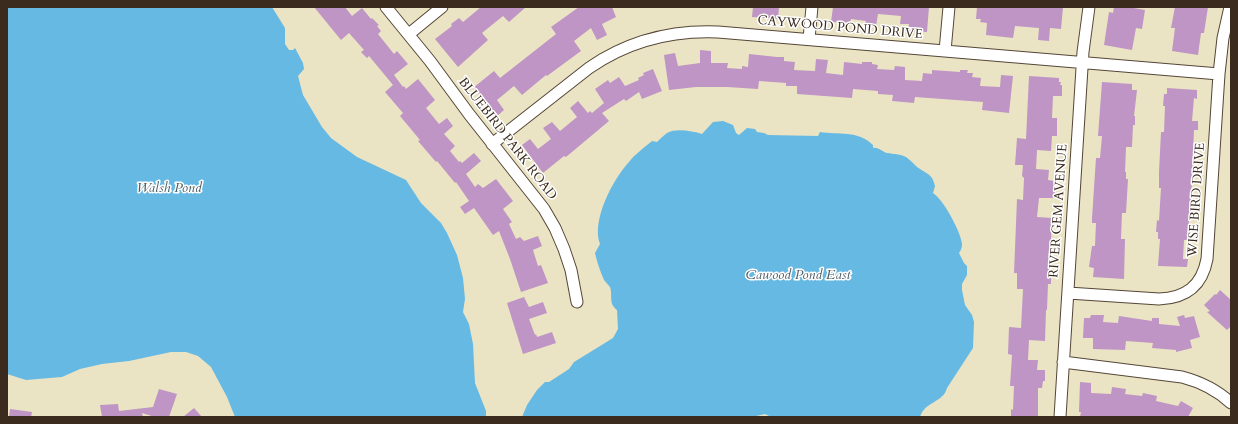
<!DOCTYPE html>
<html>
<head>
<meta charset="utf-8">
<style>
	body { margin:0 }
	#map { position:relative; width:1238px; height:424px; overflow:hidden; background:#ebe4c4; font-family:Cardo,serif }
	canvas { display:block }
	.frame { position:absolute; inset:0; border:8px solid #3b2a1e; pointer-events:none }
</style>
</head>
<body>
<div id="map">
<canvas width="1238" height="424"></canvas>
<div class="frame"></div>
</div>
<script>
const g = document.querySelector('canvas').getContext('2d');
g.lineJoin = 'round';
function fill(path, color) {
  g.fillStyle = color;
  g.fill(path, 'evenodd');
}
function strokePath(path, color, width, dash) {
  g.strokeStyle = color;
  g.lineWidth = width;
  g.lineCap = dash ? 'butt' : 'round';
  g.setLineDash(dash || []);
  g.stroke(path);
}
function drawText(font, color, halo, rows, align = 'center') {
  g.font = font + ' Cardo,serif';
  g.lineWidth = 3;
  g.setLineDash([]);
  g.textBaseline = 'middle';
  g.strokeStyle = halo;
  g.fillStyle = color;
  for (const [text, x, y, turn = 0] of rows) {
    g.save();
    g.translate(x, y);
    g.rotate((+turn || 0) * Math.PI / 180);
    g.textAlign = isNaN(turn) ? turn : align;
    if (halo) g.strokeText(text, 0, 0);
    g.fillText(text, 0, 0);
    g.restore();
  }
}
fill(new Path2D(`
	M7,7H272L285,28V44L289,50H293L295,48L303,63L304,69L298,76L303,95L322,127L331,138L357,157L406,180L421,203L441,223L447,233L457,255L463,278L465,299L463,312L469,324L473,344L475,383L486,411V417H235L227,397L211,367L198,356L186,352H171L129,361L102,364L80,369L62,377L26,380L7,374Z
	M723,121L733,125L736,133L739,135L747,128L755,129L757,132L764,133L768,135L818,136L820,132C838,135 858,130 873,145V148C879,147 882,152 887,153C894,154 900,154 906,157C910,160 913,163 916,166C925,174 932,172 935,186L933,193C943,199 961,232 962,244C962,248 961,250 959,253L964,263L967,266V275L962,284V290L965,305L972,315L974,322L973,348L947,388C943,403 925,401 920,417H771L765,414L752,417H522L527,405L537,390L545,382H549L569,369L574,362L613,338L618,329L617,310C608,303 613,296 610,287C608,285 606,282 604,280C600,271 597,262 595,253L600,244C591,221 613,179 629,162C635,154 644,148 652,141L657,142C660,139 663,136 667,133C676,128 692,131 702,134L713,122Z`), '#66b9e2');
fill(new Path2D(`
	M314,7H345L352,16L362,8L371,19L372,18L379,25L377,26L381,31L378,34L394,54L397,51L408,64L394,75L403,87L404,86L406,89L418,79L435,100L426,108L439,124L447,118L453,126L444,134L455,146L450,151L459,162L460,161L462,163L474,153L481,161L466,174L475,187L478,184L483,188L496,179L513,201L503,209L512,222L509,224L516,239L520,237L524,241L538,236L542,246L533,250L538,266L541,265L548,283L521,292L510,259L499,231L493,235L474,208L465,214L460,207L469,201L456,182L455,183L437,161L436,162L418,141L420,140L400,116L403,113L385,92L393,85L369,56L367,58L361,52L364,50L349,33L341,40Z
	M481,7H526L509,22L503,16L482,33L488,40L458,67L435,39L452,26L451,24L459,18L463,22Z
	M579,7H612L616,17L602,24L607,35L597,40L591,28L574,41L581,51L547,76L546,75L522,95L514,86L497,100L504,110L496,117L473,88L494,71L500,78L556,34L551,27Z
	M753,7H779L778,19L752,17Z
	M833,7H929L927,32L908,31L909,24H900L901,16L878,14L876,26H865L866,21L851,19L850,23L831,22Z
	M977,7H1063L1061,29L1050,28L1049,41L1038,40L1039,28L1015,26L1013,38L986,35L987,23L980,22L981,19H976Z
	M1114,7H1128L1145,10L1142,29L1136,28L1132,50L1104,45L1109,12L1113,13Z
	M1175,7H1208L1204,33H1201L1198,55L1172,51L1175,28H1171Z
	M700,50L711,51V63H728L727,68L742,69V66L748,67L749,54L777,57H784V61L795,62L794,70L815,71L816,59L828,60L826,73L843,75L844,62L862,64V62H872V64L878,65L877,69L894,70L895,66L905,67V80L922,81L923,73L932,74V70L960,72V70H968L967,73H973L972,77L981,78L980,86L1000,87L1001,75L1013,76L1009,113L982,110L983,102L915,97L914,103L892,101L893,95L878,94V91L853,89L852,98L797,94V86H786V83L759,81L758,89L727,87H696L669,90L664,55L675,53L678,66L700,63Z
	M653,69L662,91L642,99L639,92L626,101L624,99L602,113L609,121L566,157L564,156L543,173L522,145L530,139L538,149L551,139L543,128L552,122L560,131L577,117L570,108L578,101L588,113L590,111L592,113L604,103L595,89L608,80L610,83L619,77L625,86L639,80L638,78L644,75L643,73Z
	M1029,76L1059,78V82H1061L1060,85H1062V96H1053L1052,118H1057V136H1052L1051,151L1037,150L1036,169L1049,170L1048,180L1055,181V198H1039L1037,217L1052,218L1051,242H1053V252H1050L1049,273H1051V284H1048L1047,310H1046L1045,341L1029,340L1028,360H1038L1037,370H1045V381H1043L1042,388H1038V417H1011V409L1013,410L1014,386H1010L1012,355L1008,354L1009,327L1021,328L1023,289H1017V273H1014L1017,199L1023,200L1024,178L1022,176L1023,165H1015L1017,138L1026,139Z
	M1102,82L1132,84V90H1137L1134,116H1135V125H1133L1132,147H1126L1125,172H1126V179H1128L1126,213H1122L1121,239H1125L1124,279L1093,277L1094,268L1089,267L1092,246H1095L1096,223H1092V218L1096,158H1100L1102,136H1098Z
	M1167,88L1197,90V99L1194,98L1192,121H1198V130H1194L1191,200V210H1195V219H1189L1188,240H1184L1183,259H1188L1187,267L1158,266L1160,239H1158V232H1156L1157,220L1159,221L1161,188H1159V172L1161,132H1164L1165,106H1163L1164,94H1167Z
	M1220,290L1231,300V326L1227,330L1207,312L1210,311L1204,305L1215,294L1216,295Z
	M524,297L529,307L543,302L547,313L529,319L535,335L536,334L537,337L552,332L556,343L523,354L507,303Z
	M1091,315H1104L1103,322L1118,323L1119,316L1152,321V318H1159V324L1180,326L1177,317L1184,315L1185,318L1194,316L1200,337L1190,340L1192,348L1176,352V350L1152,348L1153,343L1126,341L1125,350L1093,349V338H1083L1084,318H1090Z
	M1080,382L1091,383V393L1111,394L1112,387L1126,389L1125,394L1142,396L1143,393L1157,396L1156,401L1178,406L1181,401L1193,408L1188,417H1080L1081,412H1079Z
	M159,389L177,394L169,417H155L142,413L143,417H102L100,405L118,404L119,411L153,407Z
	M194,408L202,417H183Z
	M10,409L32,412L31,417H9Z`), '#be95c4');
const minor = new Path2D(`
	M386,7L430,61L469,114L544,209L555,228L564,249L571,270L577,302
	M409,34L442,7
	M809,39L812,7
	M945,51L949,7
	M492,144L589,68C628,41 671,30 718,32L1219,74
	M1068,293L1159,299C1186,298 1202,286 1207,259L1219,74L1223,38L1230,7
	M1063,362L1182,377C1201,382 1217,390 1231,403
	M1060,417L1083,52L1089,7`);
strokePath(minor, '#554637', 13);
strokePath(minor, '#fff', 11);
drawText('13px', '#3b2a1e', '#fff', [
	["CAYWOOD POND DRIVE",840,28,5],
	["BLUEBIRD PARK ROAD",507,139,52],
	["WISE BIRD DRIVE",1197,200,-86],
	["RIVER GEM AVENUE",1059,211,-86]
]);
drawText('italic 14px', '#4a5c63', '#fff', [
	["Walsh Pond",169,189],
	["Cawood Pond East",798,276]
]);
</script>
</body>
</html>
